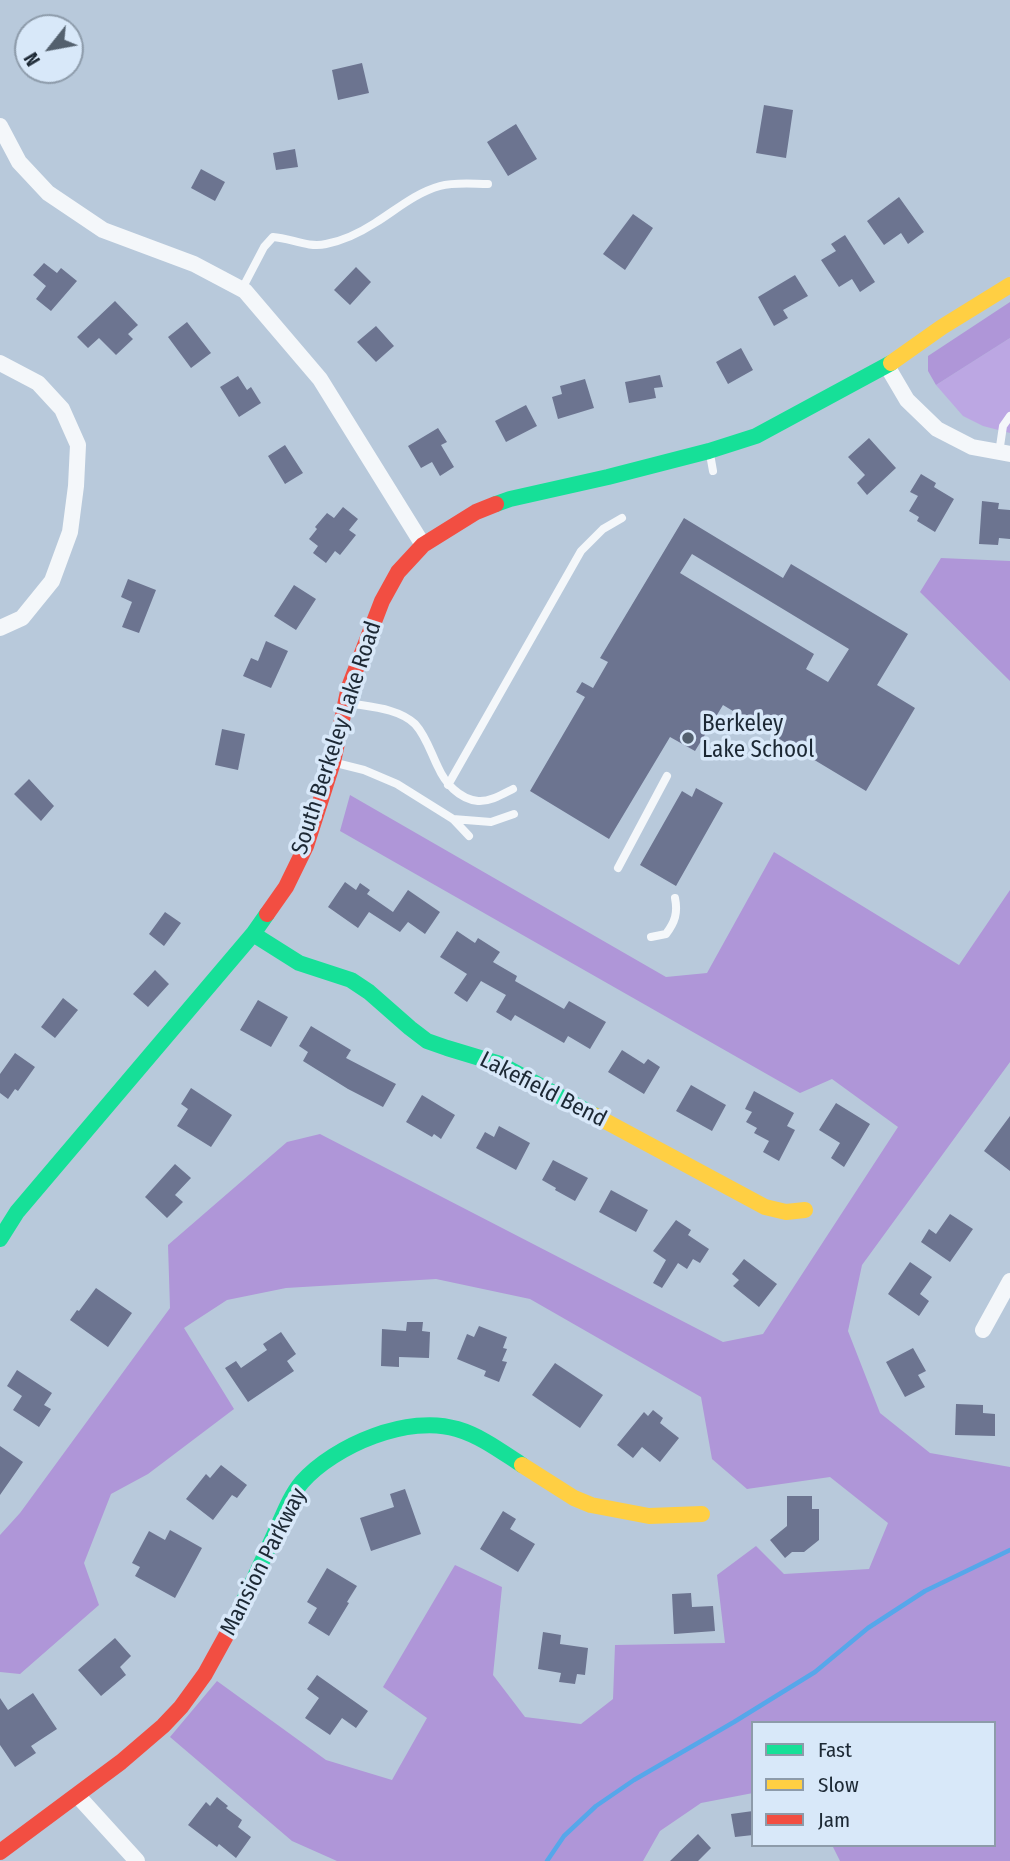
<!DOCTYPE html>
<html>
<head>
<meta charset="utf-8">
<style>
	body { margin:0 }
	#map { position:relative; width:1010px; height:1861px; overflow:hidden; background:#b8c9db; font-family:"Fira Sans Condensed",sans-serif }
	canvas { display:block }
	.legend { position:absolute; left:751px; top:1721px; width:245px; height:126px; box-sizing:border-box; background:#d8e8f9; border:2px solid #8d9baa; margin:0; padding:9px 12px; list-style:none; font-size:21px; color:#1c2834 }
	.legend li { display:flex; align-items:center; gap:14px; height:35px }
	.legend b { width:35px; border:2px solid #8d9baa }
	.north { position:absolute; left:14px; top:14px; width:70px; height:70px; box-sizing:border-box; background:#d8e8f9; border:2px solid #8d9baa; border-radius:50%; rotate:239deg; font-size:19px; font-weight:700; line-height:28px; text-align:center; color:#1c2834 }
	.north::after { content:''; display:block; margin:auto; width:24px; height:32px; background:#53606e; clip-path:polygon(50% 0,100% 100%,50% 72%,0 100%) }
</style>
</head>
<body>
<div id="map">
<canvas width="1010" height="1861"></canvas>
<ul class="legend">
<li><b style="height:9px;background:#16e098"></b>Fast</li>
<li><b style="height:9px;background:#ffcf43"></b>Slow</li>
<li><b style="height:9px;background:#f24e42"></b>Jam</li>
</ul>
<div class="north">N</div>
</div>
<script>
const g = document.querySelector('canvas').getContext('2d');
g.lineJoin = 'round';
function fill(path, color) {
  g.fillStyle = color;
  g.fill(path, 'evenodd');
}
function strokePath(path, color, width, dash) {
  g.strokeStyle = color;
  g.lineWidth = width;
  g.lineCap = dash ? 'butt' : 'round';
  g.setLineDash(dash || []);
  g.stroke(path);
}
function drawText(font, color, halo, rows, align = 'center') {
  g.font = font + ' "Fira Sans Condensed",sans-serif';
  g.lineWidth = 7;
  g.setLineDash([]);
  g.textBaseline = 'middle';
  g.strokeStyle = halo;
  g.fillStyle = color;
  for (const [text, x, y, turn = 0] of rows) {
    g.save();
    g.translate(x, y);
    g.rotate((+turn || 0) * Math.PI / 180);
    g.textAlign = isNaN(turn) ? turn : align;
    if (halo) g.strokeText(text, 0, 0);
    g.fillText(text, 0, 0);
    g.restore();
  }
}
fill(new Path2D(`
	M1010,338V433L983,426L963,416L936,385Z`), '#bca7e3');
fill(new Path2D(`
	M1010,302V338L936,385L928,371V356Z
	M941,558L1010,561V681L920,592Z
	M350,795L666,977L707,973L774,852L959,965L1010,890V1062L862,1265L848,1331L880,1413L930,1453L1010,1467V1861H840L832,1845H994V1723H753V1793L701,1803L660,1831L643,1861H337L292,1841L170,1737L217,1681L326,1760L392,1780L427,1718L383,1687L455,1565L502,1587L493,1675L525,1717L581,1724L613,1699L615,1645L725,1643L717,1575L756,1546L784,1574L869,1569L888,1523L830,1477L747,1489L712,1459L701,1397L530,1299L436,1279L286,1288L227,1300L184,1328L234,1409L148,1474L111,1494L84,1563L99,1605L20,1674L0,1672V1535L20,1513L170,1308L168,1245L287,1142L320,1134L723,1342L763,1334L898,1127L832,1079L800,1093L340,831Z`), '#af96d8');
strokePath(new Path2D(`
	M547,1861L564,1836L596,1806L634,1780L734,1722L815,1672L868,1628L925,1591L1010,1550`), '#56a7ea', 4.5);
fill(new Path2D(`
	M362,63L369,93L338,100L332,70Z
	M764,105L793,110L786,158L756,153Z
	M516,124L537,159L508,176L487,142Z
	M295,149L298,167L276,170L273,153Z
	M201,169L225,182L215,201L191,188Z
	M899,197L924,232L908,244L901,233L884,245L867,221Z
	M633,214L653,228L625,270L603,254Z
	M845,235L875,282L860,292L852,279L839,287L821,260L836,251L831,244Z
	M44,263L57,273L61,268L77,281L51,311L36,299L46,286L33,275Z
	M356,267L371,282L350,305L334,290Z
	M795,275L808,296L783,310L788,318L774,326L758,297Z
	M115,301L138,325L128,334L133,339L116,355L99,338L88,348L77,337Z
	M187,322L211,353L191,368L168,337Z
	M376,326L394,346L376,362L357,342Z
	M741,348L753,370L728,384L716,362Z
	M660,375L663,387L654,388L656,398L629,403L625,382Z
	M238,376L247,390L251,387L261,403L239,417L220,387Z
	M585,379L594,408L558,419L552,397L562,394L560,386Z
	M526,405L537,426L506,442L495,421Z
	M438,428L447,442L441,445L454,467L440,476L432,462L421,468L408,446Z
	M869,438L896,468L867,495L857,483L865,475L848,457Z
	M285,445L303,473L285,484L268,456Z
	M921,474L936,483L934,487L954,499L935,532L917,521L919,517L909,511L918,496L910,492Z
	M982,501L999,503L998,509L1010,510V539L999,538L998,545L979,544Z
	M343,507L358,519L349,530L356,535L340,555L335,551L326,563L313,553L318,546L309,539L317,529L315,527L327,513L334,518Z
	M684,518L783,578L791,564L908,634L877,685L915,708L866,791L723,705L695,751L670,737L609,839L530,791L585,697L576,692L582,682L593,688L608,662L600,658ZM692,554L849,649L828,682L806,669L814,654L680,573Z
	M128,579L156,590L139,633L122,627L132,602L121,597Z
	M294,585L316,599L296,630L274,616Z
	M266,641L288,651L271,688L243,676L251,658L258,661Z
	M222,729L245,734L238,770L215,765Z
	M29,779L54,806L41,821L14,794Z
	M696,788L723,803L676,886L640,865L682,791L692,797Z
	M345,882L356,890L360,883L370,890L367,894L393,912L408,890L440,912L425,934L408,922L400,932L369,912L358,928L328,907Z
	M165,912L181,923L164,946L149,934Z
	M457,931L475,943L478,938L500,952L493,962L517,976L515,981L564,1009L569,1001L606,1022L590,1049L568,1036L564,1043L515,1015L511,1021L496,1012L506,995L481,981L467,1002L454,993L467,974L440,957Z
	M155,970L169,984L148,1007L133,994Z
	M63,998L78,1010L55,1038L41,1027Z
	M258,1000L288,1017L271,1047L240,1030Z
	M311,1026L351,1050L346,1058L396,1084L383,1107L348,1089L303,1061L308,1052L299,1046Z
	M622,1050L644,1064L648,1059L660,1067L644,1094L608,1072Z
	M15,1053L35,1067L18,1091L15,1089L8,1099L0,1093V1074Z
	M691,1085L726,1105L712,1131L676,1111Z
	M191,1088L232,1115L211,1147L177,1126L188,1109L181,1104Z
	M754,1091L794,1113L787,1126L795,1130L779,1161L763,1152L769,1141L754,1133L757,1128L746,1122L752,1112L745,1109Z
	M422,1095L455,1115L441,1139L434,1134L432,1137L406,1122Z
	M836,1103L870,1124L844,1167L831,1158L840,1143L819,1130Z
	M1010,1116V1171L984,1151Z
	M499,1126L530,1143L516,1170L476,1148L485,1132L494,1137Z
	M553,1160L588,1178L575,1201L555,1190L556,1188L542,1180Z
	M175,1164L191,1178L175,1195L183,1202L167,1218L145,1197Z
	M611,1190L648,1210L636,1232L599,1212Z
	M950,1214L973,1229L950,1262L921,1242L929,1229L936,1234Z
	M676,1220L691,1230L688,1235L709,1249L700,1263L693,1259L687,1269L678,1263L662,1288L653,1283L666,1260L653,1251Z
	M744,1259L777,1284L759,1307L733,1286L739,1280L732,1274Z
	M910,1262L932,1277L920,1294L929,1301L919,1316L888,1294Z
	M96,1288L132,1313L108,1347L70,1320L77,1310L79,1311Z
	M407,1322H423L422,1331L430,1332L429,1358L399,1357V1367L381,1366L382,1329L406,1331Z
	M479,1326L507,1337L503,1348L507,1349L502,1361L507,1362L499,1382L484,1376L486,1371L457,1359L467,1334L474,1337Z
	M281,1332L296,1354L287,1361L294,1371L248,1402L225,1368L236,1361L241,1368L267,1350L263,1344Z
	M913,1348L926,1371L918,1375L925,1387L905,1397L886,1362Z
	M555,1363L603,1395L580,1428L532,1395Z
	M17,1370L52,1393L44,1405L51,1409L39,1427L13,1410L22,1396L7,1386Z
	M956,1404L983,1405V1413L995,1414V1436L955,1435Z
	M653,1410L663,1418L660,1423L679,1438L660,1462L642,1447L633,1458L617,1445L644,1412L648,1416Z
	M0,1446L23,1462L0,1495Z
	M221,1465L247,1485L237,1498L232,1495L213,1520L186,1499L206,1474L210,1478Z
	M405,1489L421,1534L371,1551L360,1518L394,1507L390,1494Z
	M787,1496H812V1509H819V1540L804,1552H792L785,1558L770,1540L787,1526Z
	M503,1511L516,1519L510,1529L535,1544L518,1572L480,1549Z
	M170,1530L202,1548L175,1598L135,1576L140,1567L132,1563L149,1531L165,1540Z
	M327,1568L357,1586L347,1602L349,1603L329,1636L308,1623L317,1608L307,1602Z
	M691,1593L692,1607L713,1606L715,1631L674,1634L672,1594Z
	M543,1632L561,1635L560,1644L588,1648L585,1675L577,1674L575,1684L559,1682L561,1673L538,1669Z
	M115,1638L131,1656L120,1667L126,1675L101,1696L78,1670Z
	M317,1675L368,1711L356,1728L342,1718L330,1735L305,1718L319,1698L307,1689Z
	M33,1693L57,1729L31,1746L36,1753L15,1767L0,1745V1698L8,1710Z
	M217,1797L228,1806L226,1808L242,1820L238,1827L251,1837L236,1858L219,1844L217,1847L188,1825L206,1802L210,1806Z
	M753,1811V1835L735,1837L731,1814Z
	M698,1834L711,1848L698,1861H670Z`), '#6c7490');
strokePath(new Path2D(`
	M242,289L264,247L273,237C291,238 307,248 326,244C342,241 361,232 375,223C396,210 415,193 440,186C455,182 473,184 488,184
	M999,453L1003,426L1010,416
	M710,454L713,471
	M348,703C370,707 398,708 415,724C426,736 431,753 438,767C445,783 459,799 478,801C490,802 503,794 513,789
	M336,763L364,770L397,784L453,819L469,836
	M448,785L581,551L603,529L622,518
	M453,819L491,822L514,814
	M618,868L667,776
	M651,937L666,934C675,922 678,913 675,898`), '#f4f7fa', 8);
strokePath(new Path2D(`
	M0,126L19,162L48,193L103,230L194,264L245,291L320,379L423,545
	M0,363L38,383L62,409L78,445L76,486L70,532L52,581L22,618L0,628
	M887,366L907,400L937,429L972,447L1010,454
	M983,1330L1010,1281
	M77,1795L137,1861`), '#f4f7fa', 16);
strokePath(new Path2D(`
	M496,504L510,499L608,477L709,451L756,436L891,363
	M253,934L299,963L351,980L369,992L410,1028L427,1041L447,1048L500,1064L594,1115
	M0,1239L17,1212L253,934L267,914
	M232,1625C247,1595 261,1564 275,1533C283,1516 290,1496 302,1482C335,1445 409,1414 457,1429C481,1436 502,1452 522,1465`), '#16e098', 16);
strokePath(new Path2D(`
	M891,363L942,327L1010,285
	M594,1115L765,1207L786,1212L805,1210
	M522,1465L574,1498L591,1505L649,1516L702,1514`), '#ffcf43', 16);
strokePath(new Path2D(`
	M267,914L286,887L306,846L333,762L349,687L382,601L398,572L423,545L476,512L496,504
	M0,1852L121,1762L163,1726L181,1707L205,1674L232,1625`), '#f24e42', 16);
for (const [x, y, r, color] of [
	[688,738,7,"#53606e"]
]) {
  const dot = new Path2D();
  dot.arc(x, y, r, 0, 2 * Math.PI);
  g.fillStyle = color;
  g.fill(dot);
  strokePath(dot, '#d8e8f9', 2.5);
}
drawText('23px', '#1c2834', '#d8e8f9', [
	["Berkeley",702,725],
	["Lake School",702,751]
], 'left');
drawText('23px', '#1c2834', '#d8e8f9', [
	["South Berkeley Lake Road",337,738,-72],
	["Lakefield Bend",543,1090,27],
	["Mansion Parkway",264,1562,-63]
]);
</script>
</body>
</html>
